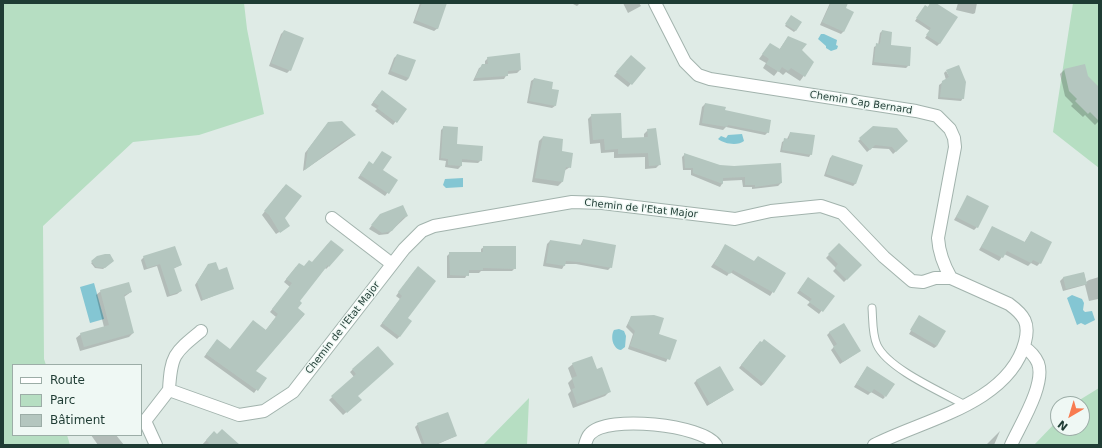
<!DOCTYPE html>
<html>
<head>
<meta charset="utf-8">
<style>
	body { margin:0 }
	#map { position:relative; width:1102px; height:448px; overflow:hidden; background:#dfebe6; font-family:"DejaVu Sans",sans-serif }
	canvas { display:block }
	.frame { position:absolute; inset:0; border:4px solid #1f3c34; pointer-events:none }
	.legend { position:absolute; left:12px; top:364px; width:130px; height:72px; box-sizing:border-box; background:#eff8f4; border:1px solid #9cada7; margin:0; padding:5px 7px; list-style:none; font-size:12px; color:#1f3c34 }
	.legend li { display:flex; align-items:center; gap:8px; height:20px }
	.legend b { width:20px; border:1px solid #9cada7 }
	.north { position:absolute; left:1050px; top:396px; width:40px; height:40px; box-sizing:border-box; background:#eff8f4; border:1px solid #9cada7; border-radius:50%; rotate:218deg; font-size:11px; font-weight:700; line-height:16px; text-align:center; color:#1f3c34 }
	.north::after { content:''; display:block; margin:auto; width:14px; height:18px; background:#f87c50; clip-path:polygon(50% 0,100% 100%,50% 72%,0 100%) }
</style>
</head>
<body>
<div id="map">
<canvas width="1102" height="448"></canvas>
<div class="frame"></div>
<ul class="legend">
<li><b style="height:5px;background:#fff"></b>Route</li>
<li><b style="height:11px;background:#b6dec2"></b>Parc</li>
<li><b style="height:11px;background:#b4c6bf"></b>Bâtiment</li>
</ul>
<div class="north">N</div>
</div>
<script>
const g = document.querySelector('canvas').getContext('2d');
g.lineJoin = 'round';
function fill(path, color) {
  g.fillStyle = color;
  g.fill(path, 'evenodd');
}
function strokePath(path, color, width, dash) {
  g.strokeStyle = color;
  g.lineWidth = width;
  g.lineCap = dash ? 'butt' : 'round';
  g.setLineDash(dash || []);
  g.stroke(path);
}
function drawText(font, color, halo, rows, align = 'center') {
  g.font = font + ' "DejaVu Sans",sans-serif';
  g.lineWidth = 3;
  g.setLineDash([]);
  g.textBaseline = 'middle';
  g.strokeStyle = halo;
  g.fillStyle = color;
  for (const [text, x, y, turn = 0] of rows) {
    g.save();
    g.translate(x, y);
    g.rotate((+turn || 0) * Math.PI / 180);
    g.textAlign = isNaN(turn) ? turn : align;
    if (halo) g.strokeText(text, 0, 0);
    g.fillText(text, 0, 0);
    g.restore();
  }
}
fill(new Path2D(`
	M3,3H244L247,29L264,114L199,135L133,142L43,226L44,359L46,365H13V435H67L70,445H3Z
	M1073,3H1099V168L1053,132Z
	M1099,388V445H1034L1058,420V428H1082V404H1073Z
	M529,398L527,445H483Z`), '#b6dec2');
fill(new Path2D(`
	M821,34H824L837,40L836,45L838,46L837,49L831,51L826,48V46L818,39Z
	M742,134L744,141C738,146 724,144 718,139L721,136L726,138L728,135Z
	M463,178V187L446,188L443,185L445,179Z
	M94,283L104,319L90,323L80,287Z
	M1072,295L1082,299L1084,303L1083,310L1085,312L1092,311L1095,320L1085,325L1081,323L1077,325L1067,298Z
	M619,329L624,331L626,336L625,347L621,350C613,349 610,337 614,330Z`), '#84c6d3');
fill(new Path2D(`
	M420,3H441L438,28L434,31L413,23Z
	M571,3H580L577,6Z
	M623,3H639L641,6L628,13Z
	M830,3H847L845,8L843,32L841,34L820,25Z
	M931,3H934L940,43L937,46L925,38L930,31L915,21L923,9L927,8Z
	M958,3H977L975,13L973,14L956,10Z
	M790,18L796,30L794,32L785,26Z
	M284,31L290,70L287,73L269,66L281,34Z
	M882,31L890,46L909,65L906,68L872,65L874,47L878,45L880,33Z
	M788,37L813,63L800,81L786,72L783,75L778,71L774,76L763,68L766,63L759,59L770,44L779,50Z
	M397,55L409,78L406,81L388,74L394,58Z
	M488,58L520,70L517,73L507,74L504,79L473,81L479,68L485,65V61Z
	M628,59L645,68L628,87L614,76Z
	M1084,65L1087,77L1099,88V121L1095,125L1085,115L1083,117L1071,106L1073,104L1065,96L1060,74L1064,70Z
	M946,71L963,98L961,101L938,99L939,85L946,80L944,73Z
	M534,79L551,90L555,106L552,108L527,103L531,81Z
	M379,94L405,109L393,125L375,111L377,109L371,105Z
	M705,104L724,111L768,132L765,135L726,127L723,130L699,125L702,107Z
	M592,115L621,139L644,138V134L648,130L660,164L656,168L645,169V157L614,158V152L601,153L600,143L590,144L588,119Z
	M328,123L355,135L303,171L305,153Z
	M444,127L456,145L481,160L478,163L461,162V166L458,169L445,167L446,161L439,160L441,130Z
	M873,127L904,144L893,154L889,149L872,148L867,152L858,141Z
	M790,133L811,154L809,157L780,152L782,142L787,139Z
	M543,137L561,152L570,167L564,171L562,182L558,186L532,182L539,141Z
	M382,152L381,171L396,181L385,196L358,178L367,165H373Z
	M685,154L719,166L781,183L778,186L752,189V187H743L742,180L722,181V184L720,187L691,175V170H683L682,157Z
	M832,156L856,183L853,186L824,176L830,158Z
	M283,188L284,218L289,226L276,234L262,215Z
	M968,196L977,227L974,230L954,220Z
	M379,216H407L388,234L379,235L369,229Z
	M993,227L1024,243L1031,232L1040,263L1037,266L1031,263L1028,266L1004,254L999,261L979,250Z
	M583,240L611,267L608,270L576,264H565L562,269L543,266L547,244L550,241L580,246Z
	M328,244L329,266L326,269L325,268L299,301L296,308L304,315L255,371L265,378L254,393L204,357L217,340L230,350L265,331L276,317L270,312L290,287L284,282L296,267H303L312,263Z
	M839,244L861,265L844,282L833,271L836,268L826,258Z
	M726,245L754,262L758,257L785,273L770,296L730,272L727,276L711,267Z
	M484,247L515,268L512,271H481L479,273H468L465,278H447V256L450,253H481V249Z
	M98,257L113,261L103,269L95,268L91,263Z
	M144,257L181,265L173,269L181,291L177,294L167,297L157,266L144,270L141,260Z
	M206,268L218,271L233,288L201,301L195,285Z
	M415,270L400,336L397,339L380,326L400,299L396,296Z
	M1084,273L1086,282L1089,280L1099,277V304L1098,299L1089,301L1085,285L1063,291L1060,281L1063,278Z
	M806,281L833,296L819,314L807,305L810,302L797,293Z
	M101,291L131,292L124,297L133,333L129,337L80,351L76,338L81,334L104,327L96,295Z
	M631,317L658,335L676,341L666,362L628,349L633,334L626,327Z
	M919,318L937,346L934,348L909,334Z
	M830,332L860,351L840,364L831,350L834,347L827,335Z
	M757,345L764,384L761,386L739,368Z
	M377,347L357,396L360,400L343,415L329,400L354,377L350,372Z
	M573,364L596,370L610,391L605,396L573,408L568,394L571,391L568,383L572,379L568,368Z
	M865,370L885,397L883,399L871,392L868,395L854,387Z
	M697,380L733,390L707,406L694,383Z
	M418,424L456,436L436,445H422L415,427Z
	M1000,431L994,445H986Z
	M91,435H116L124,445H98Z
	M211,435H217L236,445H202Z`), '#0003');
fill(new Path2D(`
	M422,3H447L438,29L415,20Z
	M831,3H848L846,8L854,12L844,32L822,22Z
	M930,3H936L958,17L940,44L926,35L931,28L916,18L925,5L928,7Z
	M791,15L802,22L796,31L785,24Z
	M284,30L304,38L291,71L271,63Z
	M882,30L892,32L891,45L911,47L910,66L874,62L876,43L880,44Z
	M788,36L807,44L802,50L814,62L805,77L791,68L788,71L782,67L779,72L766,64L769,59L762,54L770,43L780,49Z
	M520,53L521,70L508,71V76L475,78L482,64H488L487,57Z
	M397,54L416,60L409,78L391,71Z
	M631,55L646,68L632,85L616,72Z
	M1085,64L1088,76L1099,87V121L1090,112L1088,114L1075,101L1077,99L1069,91L1064,69Z
	M959,65L966,82L964,99L940,97L942,81L949,77L946,70Z
	M534,78L553,82L552,89L559,90L556,106L529,101Z
	M382,90L407,109L397,123L377,108L379,106L373,102Z
	M705,103L726,107L725,110L771,120L769,133L728,125L727,127L702,123Z
	M621,113L622,138L648,137L647,129L656,128L661,165L649,166L648,153L618,154V149L605,150L604,139L593,140L591,114Z
	M342,121L356,135L342,142L305,170L308,149L328,122Z
	M443,126L458,127L457,144L483,146L482,161L462,159V166L448,165V159L441,158Z
	M873,126L897,128L908,141L896,152L892,147L875,145L870,150L859,138Z
	M790,132L815,135L812,155L782,150L784,138L789,139Z
	M543,136L563,139L562,151L573,153L571,168L566,167L563,182L535,178Z
	M382,151L392,157L383,170L398,180L389,194L360,175L369,161L373,164Z
	M684,153L720,165L734,166L781,163L782,183L755,187V185H745V177L723,178V184L693,173V168H685Z
	M832,155L863,165L856,184L826,174Z
	M286,184L302,196L285,218L290,226L280,233L269,215L264,211Z
	M967,195L989,206L978,228L956,217Z
	M403,205L408,216L403,218L392,231L382,233L371,225L380,214Z
	M992,226L1025,242L1031,231L1052,242L1041,264L1033,260L1031,263L1007,251L1003,258L981,247Z
	M583,239L616,245L612,268L579,262L566,261L565,266L546,263L550,240L582,245Z
	M331,240L344,250L329,267L328,265L300,301L302,303L298,308L305,314L256,371L267,378L258,391L206,354L217,339L230,349L253,320L266,330L278,314L272,309L292,283L286,279L299,263L304,266L309,260L312,262Z
	M839,243L862,265L847,280L835,268L838,264L828,254Z
	M725,244L754,261L758,256L786,273L774,293L733,270L730,274L714,264Z
	M175,246L182,265L174,268L182,291L170,295L160,264L147,268L143,256Z
	M483,246H516V269L483,268V270H469V276L450,275L449,252H483Z
	M105,254H110L114,261L105,268L96,267L91,261L97,256Z
	M216,262L219,270L227,267L234,289L203,300L197,282L208,264Z
	M418,266L436,281L408,318L412,321L400,337L382,323L402,296L398,292Z
	M1084,272L1087,284L1066,289L1063,277Z
	M808,277L835,296L823,312L809,302L812,299L799,290Z
	M129,282L132,292L124,295L134,333L84,347L80,333L109,325L100,290Z
	M654,315L664,318L659,334L677,340L670,360L630,346L635,331L628,324L631,316Z
	M919,315L946,331L937,346L910,330Z
	M844,323L861,351L843,362L833,347L837,344L829,332Z
	M764,339L786,356L764,384L741,365L760,341L762,342Z
	M378,346L394,364L358,396L362,400L347,413L331,396L356,374L352,369Z
	M592,356L597,369L602,367L611,392L577,404L572,389L575,388L572,378L577,376L572,363Z
	M720,366L734,390L710,404L696,380Z
	M867,366L895,384L886,397L874,389L871,393L856,384Z
	M448,412L457,436L434,445H425L417,423Z
	M222,429L240,445H208L209,443L206,440L214,431L217,434Z`), '#b4c6bf');
const lane = new Path2D(`
	M872,308C873,320 872,334 877,345C888,369 942,392 965,405`);
const street = new Path2D(`
	M655,3L685,62L698,75L710,79L916,111L937,116L950,129L954,138L955,147L938,238C939,253 943,264 951,278
	M332,218L392,264
	M169,390C171,355 174,353 201,331
	M156,445L145,421L169,390L239,415L264,411L293,392L404,249L422,231L434,226L572,202L602,203L735,219L771,211L821,206L842,213L884,257L912,281L923,282L935,278H951L1009,304C1024,315 1030,323 1025,342C1009,404 922,420 874,445
	M585,445C586,441 587,437 590,434C607,414 703,425 716,445
	M1011,445C1020,425 1046,384 1038,363C1035,356 1030,351 1024,347`);
strokePath(lane, '#a2b3ad', 9);
strokePath(street, '#a2b3ad', 14);
strokePath(lane, '#fff', 7);
strokePath(street, '#fff', 12);
drawText('10px', '#1f3c34', '#eff8f4', [
	["Chemin Cap Bernard",861,103,9],
	["Chemin de l'Etat Major",641,209,6],
	["Chemin de l'Etat Major",343,328,-52]
]);
</script>
</body>
</html>
